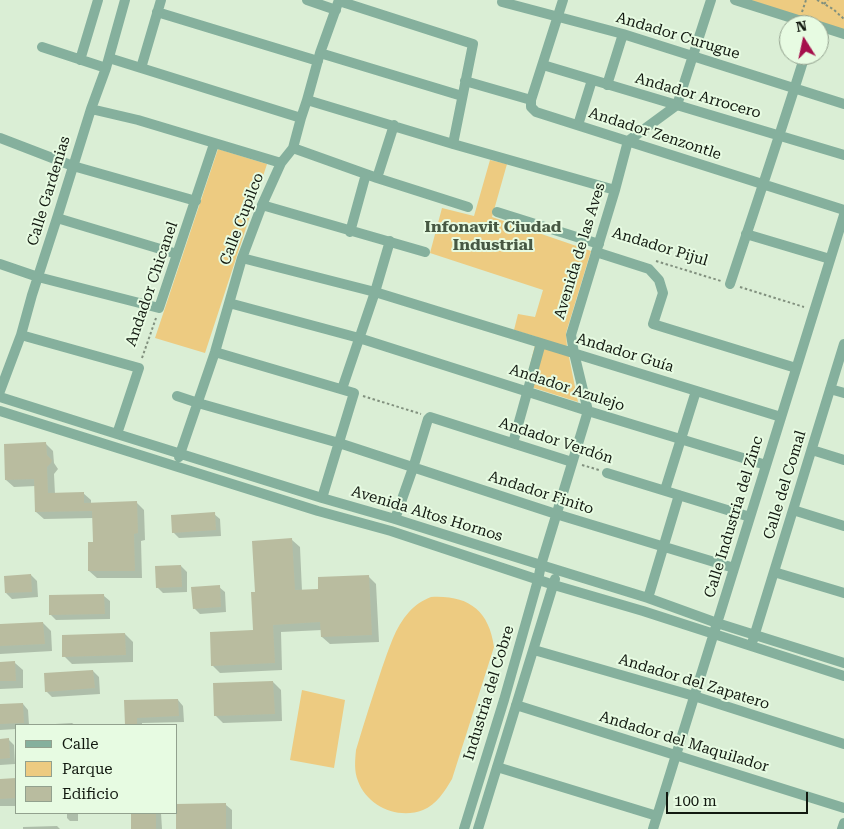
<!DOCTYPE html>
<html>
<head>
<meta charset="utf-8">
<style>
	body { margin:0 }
	#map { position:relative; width:844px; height:829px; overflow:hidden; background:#daeed5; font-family:"Roboto Serif",serif }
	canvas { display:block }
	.legend { position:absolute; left:15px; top:724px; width:162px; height:90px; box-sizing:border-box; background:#e7fbe2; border:1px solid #92a18e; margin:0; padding:6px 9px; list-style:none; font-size:15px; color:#121910 }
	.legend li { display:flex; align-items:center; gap:10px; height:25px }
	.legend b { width:25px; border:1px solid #92a18e }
	.north { position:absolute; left:779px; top:15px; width:50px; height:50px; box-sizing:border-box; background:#e7fbe2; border:1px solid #92a18e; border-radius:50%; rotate:350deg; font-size:14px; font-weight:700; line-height:20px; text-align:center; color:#121910 }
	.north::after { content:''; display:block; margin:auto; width:18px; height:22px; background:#a50f4b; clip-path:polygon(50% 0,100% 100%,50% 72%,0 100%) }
	.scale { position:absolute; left:666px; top:792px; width:142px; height:22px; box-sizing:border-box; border:2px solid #121910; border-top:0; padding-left:6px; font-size:15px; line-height:18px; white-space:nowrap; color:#121910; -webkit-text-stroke:4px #e7fbe2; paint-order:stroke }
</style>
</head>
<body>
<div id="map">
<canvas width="844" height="829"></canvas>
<ul class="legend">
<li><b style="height:6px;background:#85b09d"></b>Calle</li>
<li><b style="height:14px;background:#edcb81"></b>Parque</li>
<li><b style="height:14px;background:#b9bc9f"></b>Edificio</li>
</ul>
<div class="north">N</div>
<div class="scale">100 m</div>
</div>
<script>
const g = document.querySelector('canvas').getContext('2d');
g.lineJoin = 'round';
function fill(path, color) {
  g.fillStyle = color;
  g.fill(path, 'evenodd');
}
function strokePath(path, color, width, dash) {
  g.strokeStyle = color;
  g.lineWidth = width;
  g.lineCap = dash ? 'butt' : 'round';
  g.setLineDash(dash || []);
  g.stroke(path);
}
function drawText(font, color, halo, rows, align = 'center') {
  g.font = font + ' "Roboto Serif",serif';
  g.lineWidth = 4;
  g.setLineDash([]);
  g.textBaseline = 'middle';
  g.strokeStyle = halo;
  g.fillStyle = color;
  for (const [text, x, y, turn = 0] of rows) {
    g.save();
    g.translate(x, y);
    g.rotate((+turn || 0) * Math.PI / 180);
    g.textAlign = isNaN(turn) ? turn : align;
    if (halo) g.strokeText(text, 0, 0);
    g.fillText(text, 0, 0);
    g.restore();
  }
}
fill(new Path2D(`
	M743,0H844V33Z
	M218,149L267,164L205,353L155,338Z
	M490,160L507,164L492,217L591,251L566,333L567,347L578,402L525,385L537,337L514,330L518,314L535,317L543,290L430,253L442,208L474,216Z
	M431,597C468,595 489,610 494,647L452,779C445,791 436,805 423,810C398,820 367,806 358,781C354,771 355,761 356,750C364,723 373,695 382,668C389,649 395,627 409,612C415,605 423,600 431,597Z
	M302,690L345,700L334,768L290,760Z`), '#edcb81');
fill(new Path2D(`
	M45,443L53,451L54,463L58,469L54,474L55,494L83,493L91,500V504L136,502L144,510L145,540L141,541L142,578H97L89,571L95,543L94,518L44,519L36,512V486L14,487L6,480Z
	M214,514L220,519L221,536L179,538L173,532Z
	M292,540L300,547L302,591L320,590L368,576L376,584L379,642L330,644L322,637V630L281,632L282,670L220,673L212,665L255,631L256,593Z
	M181,566L187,572V592L163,593L157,587Z
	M31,575L37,581L38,597L12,599L6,593Z
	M219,587L225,592L226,612L200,614L194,608Z
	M104,596L110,601V619L56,620L50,614Z
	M43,623L51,631L52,651L0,654V626Z
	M125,634L133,642V662L72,664L64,656Z
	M0,663H15L23,670V688L0,689Z
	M93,671L99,677L100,694L52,697L46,691Z
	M273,682L281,690L282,721L223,723L215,715Z
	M178,700L183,706L184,722L142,723V725H122V724H126V702Z
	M23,704L28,710L29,725H16V729L0,730V706Z
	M72,723L75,725H55V724Z
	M8,739L14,745L15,764L0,765V740Z
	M16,780V806H0V781Z
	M226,805L232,810V829H177Z
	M67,813H78V821H70L67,818Z
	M132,813H161L162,829H133Z
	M57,826L60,829H23V827Z`), '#0003');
fill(new Path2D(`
	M46,442L47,455L52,460L51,463L47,467L48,493L84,492V503L137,501L138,533L134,534L135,571H88V542H93L92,511L35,512L34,479L5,480L4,444Z
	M215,512L216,530L172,533L171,515Z
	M292,538L295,590L318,589V577L369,575L372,635L321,637L320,622L273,625L275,663L211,666L210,632L253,630L251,592H255L252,541Z
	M181,565L182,587L156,588L155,566Z
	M31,574L32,592L5,593L4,576Z
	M220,585L221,607L193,609L191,587Z
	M104,594L105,614L49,615V595Z
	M43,622L45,644L0,646V624Z
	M125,633L126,655L62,657V635Z
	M15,661L16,681H0V662Z
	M93,670L95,688L45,692L44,673Z
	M273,681L275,714L214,716L213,683Z
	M178,699L179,716L137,718V725H125L124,700Z
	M23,703L24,723L0,724V704Z
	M9,738L10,758L0,759V739Z
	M16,778V798L0,799V779Z
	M226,803V829H176V804Z
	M131,813H156V829H131Z`), '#b9bc9f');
strokePath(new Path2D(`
	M817,0L833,9L844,19
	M824,4L828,0
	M802,12L806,0
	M656,261L721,281
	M740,287L804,307
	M142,358L156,318
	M363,396L421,414
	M582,465L599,470`), '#81907e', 2, [2.5, 2.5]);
strokePath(new Path2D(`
	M307,0L336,10
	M735,0L814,25
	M339,1L473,44L453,144
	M502,2L623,34L844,104
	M157,12L318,61
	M819,26L844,34
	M42,47L106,68
	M320,53L462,96
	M109,58L301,118
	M80,60L98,0
	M543,65L844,155
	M141,68L161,0
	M465,81L531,100V107L536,112L844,210
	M607,85L623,34
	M307,100L453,144L615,190
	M531,100L563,0
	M91,109L138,120L281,163
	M578,125L592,80
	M0,138L73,166L196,201
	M293,148L377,178L468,207
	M377,178L394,125
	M262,205L425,252
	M497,212L599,244
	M57,218L177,254
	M350,232L366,174
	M746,234L830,259
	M596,252L649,269L659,280L663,293L653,324L796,368
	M242,258L375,292L781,417
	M0,264L38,277L159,308L214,144
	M730,284C755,208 781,132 805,55
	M229,303L359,338L588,411L766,465
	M21,335L139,368L117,434
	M215,352L354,393L322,498
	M342,389L375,292L390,241
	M830,389L844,393
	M0,391L21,335L32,295L57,218L91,109L106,68L125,0
	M177,396L198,403L339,443L556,514L734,568
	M0,397L117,434L322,498L395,519L541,565L648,598L717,623L844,663
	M0,411L318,511L391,531L554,585L643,611L844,676
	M513,443L541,343
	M812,450L844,460
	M179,457L215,352L242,258L262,205L281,163L293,148L301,118L307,100L320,53L339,0
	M607,473L750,517
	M665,490L696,391
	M793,510L844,526
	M395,519L413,468L428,419L430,417L572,462
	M774,572L844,593
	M648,598L679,495
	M753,640L844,344
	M534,650L694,696L844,744
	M516,705L844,808
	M497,767L657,816
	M464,829L504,700L538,580L541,565L588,411L574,353L571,335L615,190L628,141L677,105L711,0
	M478,829L555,579
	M653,829L844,215
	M842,829L844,823`), '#85b09d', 10);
drawText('15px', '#121910', '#e7fbe2', [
	["Andador Curugue",678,36,17],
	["Andador Arrocero",698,96,16],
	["Andador Zenzontle",655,134,18],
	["Calle Gardenias",49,191,-73],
	["Calle Cupilco",242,219,-69],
	["Andador Pijul",660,247,17],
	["Avenida de las Aves",580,251,-73],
	["Andador Chicanel",152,284,-71],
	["Andador Guía",625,353,17],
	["Andador Azulejo",567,388,18],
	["Andador Verdón",556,441,18],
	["Calle del Comal",785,485,-73],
	["Andador Finito",541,493,18],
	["Avenida Altos Hornos",427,514,17],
	["Calle Industria del Zinc",734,517,-73],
	["Andador del Zapatero",694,682,17],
	["Industria del Cobre",489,693,-73],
	["Andador del Maquilador",684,742,17]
]);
drawText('bold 16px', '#475843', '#e7fbe2', [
	["Infonavit Ciudad",493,227],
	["Industrial",493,245]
]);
</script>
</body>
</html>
